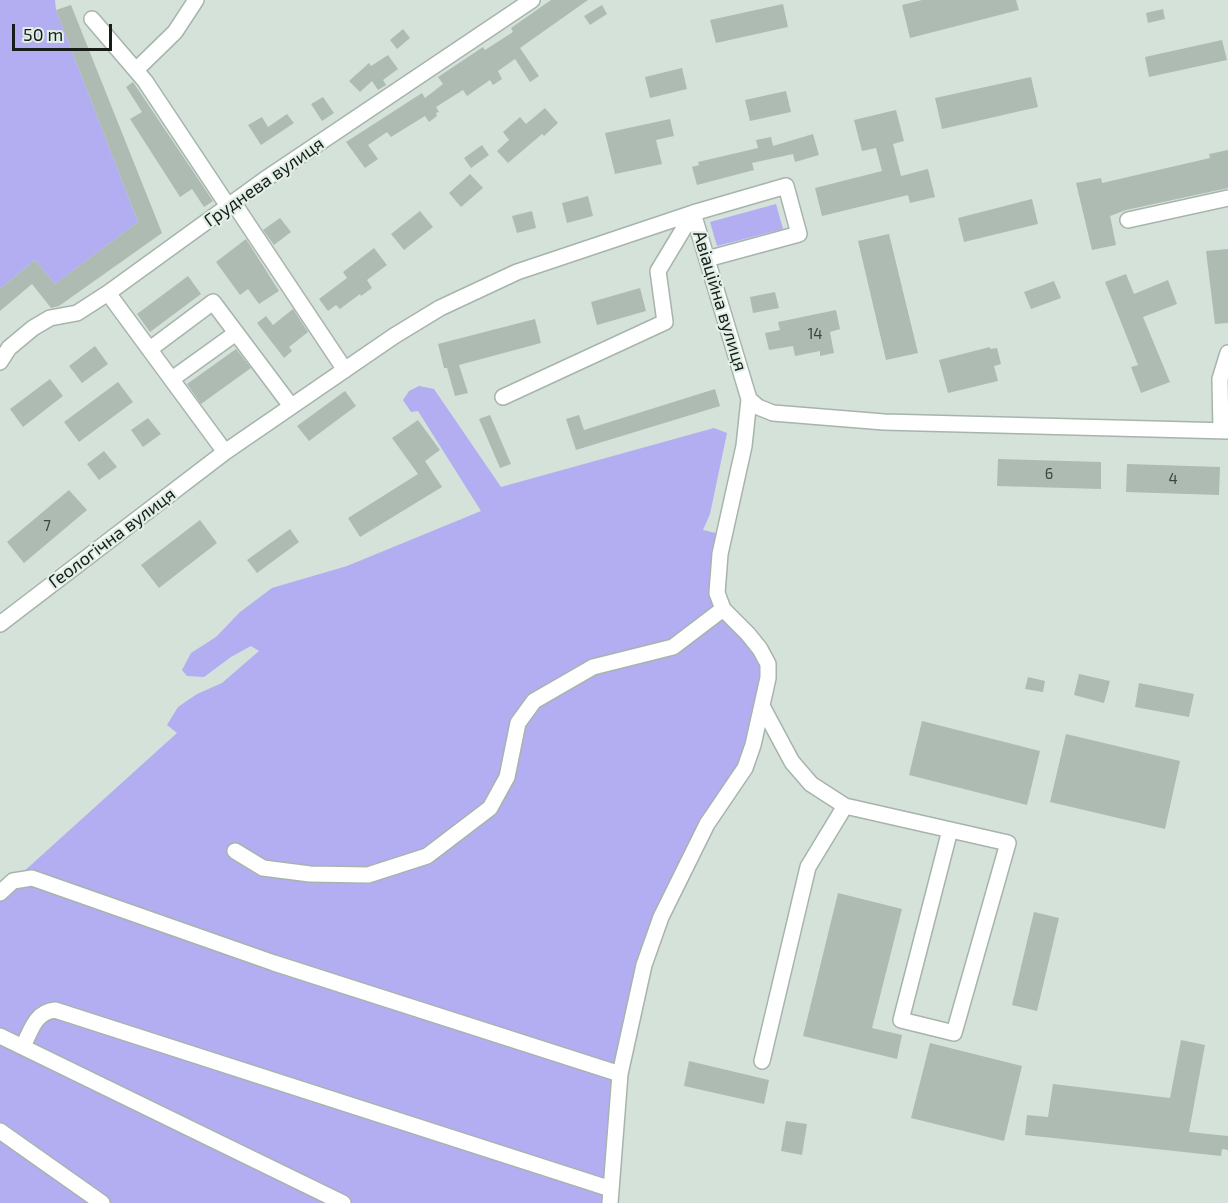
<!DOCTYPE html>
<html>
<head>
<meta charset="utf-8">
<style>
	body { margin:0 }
	#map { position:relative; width:1228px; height:1203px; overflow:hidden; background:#d4e2d9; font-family:"Exo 2",sans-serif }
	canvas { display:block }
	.scale { position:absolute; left:12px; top:24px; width:100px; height:27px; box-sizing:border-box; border:3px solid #181d1a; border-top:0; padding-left:8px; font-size:18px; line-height:21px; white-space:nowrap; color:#181d1a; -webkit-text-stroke:4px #e1efe6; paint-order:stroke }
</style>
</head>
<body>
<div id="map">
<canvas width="1228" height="1203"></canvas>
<div class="scale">50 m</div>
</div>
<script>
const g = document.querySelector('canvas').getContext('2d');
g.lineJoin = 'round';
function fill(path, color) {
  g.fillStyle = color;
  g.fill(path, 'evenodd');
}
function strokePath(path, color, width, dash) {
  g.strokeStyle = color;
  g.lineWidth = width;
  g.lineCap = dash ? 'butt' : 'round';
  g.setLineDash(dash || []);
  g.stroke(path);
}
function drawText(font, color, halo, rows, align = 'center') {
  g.font = font + ' "Exo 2",sans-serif';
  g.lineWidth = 4.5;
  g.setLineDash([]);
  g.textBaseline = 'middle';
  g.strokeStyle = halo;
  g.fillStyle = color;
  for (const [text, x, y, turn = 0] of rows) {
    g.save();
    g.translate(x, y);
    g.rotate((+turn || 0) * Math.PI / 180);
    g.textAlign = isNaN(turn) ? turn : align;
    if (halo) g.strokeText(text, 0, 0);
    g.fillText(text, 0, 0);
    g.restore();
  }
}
fill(new Path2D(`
	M0,0H55L56,10L138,222L55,284L35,260L0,289Z
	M776,204L783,229L717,246L710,222Z
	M419,386L434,389L501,487L714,428L727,433L710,514L703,530L724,535L717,593L768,664L753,745L686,866L631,1018L610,1203H0V893L177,733L167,725L178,707L197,694L222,683L259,651L251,646L231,657L204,677L187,676L182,670L191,653L216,637L240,612L272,588L347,566L481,511L418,411L411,412L403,400L409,391Z`), '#b3adf1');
fill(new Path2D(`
	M551,0H588L520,48L539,76L530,82L515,59L498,71L502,79L493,85L490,80L467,96L463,90L436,107L439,112L436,113L437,116L429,122L425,116L391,137L387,132L368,145L378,159L365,168L346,142L422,93L425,98L443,84L438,77L483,47L485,50L513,32L511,28Z
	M922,0H1016L1019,10L910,38L902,5Z
	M783,4L788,27L716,43L710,20Z
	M71,5L162,233L59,306L51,308L32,284L0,311V289L35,260L55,284L138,222L56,10Z
	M602,5L607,14L590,25L584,16Z
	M1163,9L1165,19L1148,23L1146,13Z
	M403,29L410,38L397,49L390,40Z
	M1222,40L1227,60L1149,77L1145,57Z
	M388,55L398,69L383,80L386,85L378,90L372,81L360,92L349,81L369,63L371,66Z
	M682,68L687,89L650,98L645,77Z
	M1031,77L1038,107L942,129L935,98Z
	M133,82L213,201L204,207L192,189L180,197L130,119L142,112L126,87Z
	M786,91L791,112L750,121L745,100Z
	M323,97L334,113L322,121L311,104Z
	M545,108L558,123L544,136L542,134L508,163L497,151L509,140L503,132L520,117L526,124Z
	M896,110L904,141L893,144L901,176L928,169L935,197L910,203L908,195L822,216L815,188L882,171L876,148L862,151L854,120Z
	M287,114L294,123L261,145L248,125L262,117L268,127Z
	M670,119L674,136L656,140L662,164L615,174L605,133Z
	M813,134L819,155L795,162L793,154L752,163L754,170L697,185L692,167L699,165L698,162L758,148L756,140L771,137L773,146Z
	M482,145L489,155L471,168L464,158Z
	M1228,150V188L1126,210L1110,216L1116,245L1092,250L1076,183L1101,178L1102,183L1210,158L1209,154Z
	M470,174L483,188L461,207L449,193Z
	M588,196L593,216L567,223L562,203Z
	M1032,199L1038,224L964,242L958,218Z
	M420,211L433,227L404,250L391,234Z
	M532,211L536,228L517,233L512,216Z
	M280,218L291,232L274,245L263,230Z
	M889,234L918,353L886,360L858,241Z
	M246,239L279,291L259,304L248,289L240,295L216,262Z
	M374,248L387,265L367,280L372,288L361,296L360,294L340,309L336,305L328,311L319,299L347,278L343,272Z
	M1228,249V323L1215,324L1206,251Z
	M1126,274L1134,294L1168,280L1177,304L1143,317L1170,382L1141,393L1131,367L1138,365L1105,282Z
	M188,276L201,294L150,332L137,314Z
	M1054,281L1061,298L1031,309L1024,292Z
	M640,288L646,311L597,325L591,302Z
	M775,292L779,308L753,313L750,297Z
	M293,309L308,332L289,347L292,351L284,358L257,323L266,316L273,325Z
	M836,310L840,329L830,332L834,353L820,356V351L795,356L793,346L769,350L765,333L780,330L778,322Z
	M535,319L541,343L459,365L468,393L455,396L447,368H444L438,344Z
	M95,346L108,364L82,383L69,366Z
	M990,347V349L997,348L1001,364L994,366L998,381L948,393L939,360Z
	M236,349L251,368L201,404L187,384Z
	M50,379L63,396L23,427L10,409Z
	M118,382L133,402L79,442L64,422Z
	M715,389L720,406L576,450L566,419L579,415L584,430Z
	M345,391L356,406L309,441L297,426Z
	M490,415L511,464L500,468L479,419Z
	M148,418L161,434L143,447L131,430Z
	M418,420L440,450L425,461L442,487L360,537L348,518L418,474L392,438Z
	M104,451L117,467L99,480L87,464Z
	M998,459L1101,462V489L997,486Z
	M1127,464L1220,467L1219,495L1126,492Z
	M69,490L87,510L24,563L7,542Z
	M200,520L217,543L159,588L141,565Z
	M290,529L299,542L257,573L247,560Z
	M1079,674L1110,681L1104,703L1074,695Z
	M1028,677L1045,681L1043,692L1025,689Z
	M1139,683L1194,694L1189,717L1135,707Z
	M922,721L1040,751L1027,805L909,775Z
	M1066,734L1180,761L1165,829L1050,802Z
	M838,893L902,909L872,1028L902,1035L897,1059L803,1036Z
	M1034,912L1059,918L1037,1011L1012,1005Z
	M1181,1040L1205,1045L1189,1132L1228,1136V1150L1222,1149L1221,1156L1025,1135L1027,1115L1048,1117L1053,1084L1170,1098Z
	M930,1043L1022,1066L1004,1141L911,1118Z
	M689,1061L769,1080L764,1104L684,1086Z
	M786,1121L807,1124L802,1155L781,1151Z`), '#aebbb3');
const minor = new Path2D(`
	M92,19L145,81L228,206
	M136,70L175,32L196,0
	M233,202L345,370
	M1128,220L1228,198
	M108,293L225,452
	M150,349L213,302L291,406
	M0,362L9,348L33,328L50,318L77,313L108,293L264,180L532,0
	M172,379L236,333
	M503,397L665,322L658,271L693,213L786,186L799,234L707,259
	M1221,431L1220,379L1228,353
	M0,624L225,452L394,336L440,308L517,272L693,213L749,399L758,407L773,413L884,422L1228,431
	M762,706L792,762L811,784L845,806L1008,843L954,1033L901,1020L950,830
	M235,851L263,868L310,874L368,875L427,856L490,808L507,777L518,723L534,701L593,667L673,647L723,609
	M0,893L13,881L32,878L274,963L620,1074
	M0,1036L343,1203
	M23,1046C31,1031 35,1012 55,1010L611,1189
	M762,1061L808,867L845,806
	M0,1131L102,1203
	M610,1203L620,1074L644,965L661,917L707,824L745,768L753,745L768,678V664L760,649L748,634L723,609L717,593L720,554L744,446L749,399`);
strokePath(minor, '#a7b4ac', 18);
strokePath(minor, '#fff', 15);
drawText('15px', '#3e4440', null, [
	["14",815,334],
	["6",1049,474],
	["4",1173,479],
	["7",47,526]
]);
drawText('18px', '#181d1a', '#e1efe6', [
	["Груднева вулиця",264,182,-35],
	["Авіаційна вулиця",720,301,73],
	["Геологічна вулиця",112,538,-37]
]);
</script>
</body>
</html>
